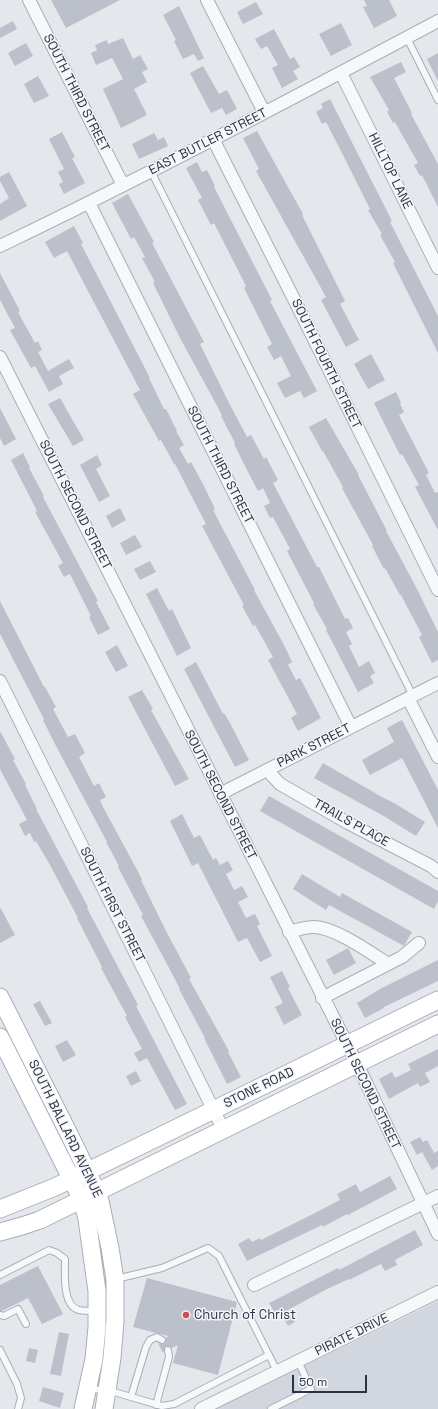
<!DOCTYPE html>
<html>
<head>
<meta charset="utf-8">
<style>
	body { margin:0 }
	#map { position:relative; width:438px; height:1409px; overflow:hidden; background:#e4e7ec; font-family:"Space Grotesk",sans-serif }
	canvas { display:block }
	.scale { position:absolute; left:292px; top:1375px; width:75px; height:18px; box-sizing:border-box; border:2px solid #2b3445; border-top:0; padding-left:5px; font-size:12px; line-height:14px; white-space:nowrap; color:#2b3445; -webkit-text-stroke:3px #f4f6f9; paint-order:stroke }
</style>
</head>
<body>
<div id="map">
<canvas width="438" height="1409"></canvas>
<div class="scale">50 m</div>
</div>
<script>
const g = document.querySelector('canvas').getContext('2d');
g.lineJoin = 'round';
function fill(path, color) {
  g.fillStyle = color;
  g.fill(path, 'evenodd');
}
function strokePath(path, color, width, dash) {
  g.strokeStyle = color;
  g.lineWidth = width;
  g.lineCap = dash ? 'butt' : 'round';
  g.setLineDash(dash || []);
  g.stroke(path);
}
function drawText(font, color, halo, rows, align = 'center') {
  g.font = font + ' "Space Grotesk",sans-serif';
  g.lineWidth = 3;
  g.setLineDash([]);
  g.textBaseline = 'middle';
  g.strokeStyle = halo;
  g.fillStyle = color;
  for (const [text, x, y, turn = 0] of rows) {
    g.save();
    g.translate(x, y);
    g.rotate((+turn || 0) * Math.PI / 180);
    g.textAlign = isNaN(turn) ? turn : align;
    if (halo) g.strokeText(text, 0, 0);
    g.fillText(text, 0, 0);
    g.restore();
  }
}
fill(new Path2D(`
	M438,1301V1409H217Z`), '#d2d6de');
fill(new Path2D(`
	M51,0H120L66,28Z
	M364,0H389L397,16L374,28L363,7L367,6Z
	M256,2L263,14L243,24L237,12Z
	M179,6L204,58L198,61L194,54L183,59L174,41L176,40L163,15Z
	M13,21L17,29L0,38V28Z
	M341,23L352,45L331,56L319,34Z
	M274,29L290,59L294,57L300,67L293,71L298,79L282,88L272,68L278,65L267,46L261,49L255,39Z
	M123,38L133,59L140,55L148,69L142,72L147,82L134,89L147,115L121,128L103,89L123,79L112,58L96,65L91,53L97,50L95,45L107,40L108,44Z
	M26,43L33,56L15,66L8,53Z
	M438,53V81L427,59Z
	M401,62L406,72L394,78L412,113L411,114L438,164V207L422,175L420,176L414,165L418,163L395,122L393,123L387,112L389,110L370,77Z
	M203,66L219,94L227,90L237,109L226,115L222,108L211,113L190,73Z
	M38,76L49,96L34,103L24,84Z
	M330,99L392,221L390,222L438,316V353L393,263L395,262L380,235L382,234L368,210L370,209L343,155L326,122L322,124L316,112L323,108L321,104Z
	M257,131L303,214L302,215L345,301L340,304L359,340L346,347L321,300L326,297L256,171L259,169L243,138Z
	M62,132L75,157L72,158L85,183L64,194L59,184L63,182L58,172L64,169L49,139Z
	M154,133L158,140L164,137L168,146L139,159L132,144Z
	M197,162L202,172L207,170L215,186L214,187L272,300L270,301L317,391L304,398L300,391L285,398L277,383L291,376L281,356L274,360L267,347L272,344L244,288L246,286L214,223L211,225L198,200L202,198L186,168Z
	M9,172L27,206L0,221V204L9,198L0,181V177Z
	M128,194L154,242L152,243L204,342L200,344L229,403L247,437L251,435L264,459L266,457L278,480L273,483L317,567H319L345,619L348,618L353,628L346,632L352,644L349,646L359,667L369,661L375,673L370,676L374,683L358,692L326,630L327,629L313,604L314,603L287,551L290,549L273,517L270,518L264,506L270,503L263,488L258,491L246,468L234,444L235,443L221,416L222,415L180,338L153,283L155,282L142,258L145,257L134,237L131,239L112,203Z
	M74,226L83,243L81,244L150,378H149L164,409H166L177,431H176L184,445L179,448L188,464L191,462L203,484L215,509L213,510L255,590H254L284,645L292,662L288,665L296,680L300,678L321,718L298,731L291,718L297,714L268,660L273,657L255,625L253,626L242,606L244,605L202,526L206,524L192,497L175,464H174L161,440L159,441L133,394L140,390L67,251L54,258L45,242Z
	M0,273L20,311L18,312L35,343L38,341L42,350L38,352L48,371L69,359L74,368L59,376L63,384L49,392L35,366L31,368L10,330L15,328L0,300Z
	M371,354L385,380L368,389L354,364Z
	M396,392L401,403L400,404L404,412L399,415L429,473L426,475L435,493L438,492V530L415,487L419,485L402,454L400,455L374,403Z
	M60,398L84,440L73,446L48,404Z
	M0,408L16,439L4,446L0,438Z
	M326,418L359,475H358L387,531H386L416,587L438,632V660L432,663L419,637L422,635L401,595H400L385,568L384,569L372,546L373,545L342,488L343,487L323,451H322L309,427Z
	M23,453L30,467L29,468L44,496L43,497L98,601L96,602L110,629L98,635L89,617L91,616L70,574L64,577L58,566L63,563L35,512L37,511L11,460Z
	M97,455L102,465L96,469L110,496L99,502L80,465Z
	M120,508L126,520L112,528L106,516Z
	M135,535L142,547L126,555L120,543Z
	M150,561L156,572L140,580L134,569Z
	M157,588L169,611L172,609L191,648L177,656L146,594Z
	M0,601L44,687H45L56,707L53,709L68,737L75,734L85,753L79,757L94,786L99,783L106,797L100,800L103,807L142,879L141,880L165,929L191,978L189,979L229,1051L228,1052L241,1077L227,1084L204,1038H205L179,989H180L167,964L141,916L143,915L118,867L119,866L106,842H107L55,744L43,720L44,719L0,634Z
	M117,645L128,666L116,672L105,652Z
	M196,662L223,714L224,713L231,725L249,760L235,767L184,669Z
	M142,690L153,709L151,710L189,779L175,786L128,697Z
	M402,720L438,790V828L402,758L370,775L362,760L394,742L387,728Z
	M0,731L15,759L13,760L26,784L25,785L37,809H36L88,907L87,908L138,1005L136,1006L187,1104L175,1110L147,1058L139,1062L134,1053L142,1049L125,1017L127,1016L101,968L102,967L77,918H78L50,865L36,841L34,842L30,833L25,836L19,824L27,820L0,769Z
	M323,763L382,797L394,803L425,822L416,836L382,815L314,778Z
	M269,796L438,891V901L434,909L260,811Z
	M182,814L194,838L200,835L213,860L216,858L220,865L228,861L233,870L226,874L234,890L242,886L248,897L238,902L246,918L255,914L260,924L257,926L272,956L260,962L247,938L238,942L198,863L192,866L170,821Z
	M302,874L340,897L342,893L412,932L404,946L329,905L326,910L293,889Z
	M0,907L15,935L0,943Z
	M348,948L356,963L334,975L326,960Z
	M438,960V981L384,1007V1008L365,1018L357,1003L380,989Z
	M282,971L290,987L288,988L302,1015L284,1025L275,1007L283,1003L270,977Z
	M40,1001L52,1023L45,1026L33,1004Z
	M67,1040L76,1055L63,1062L55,1046Z
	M438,1049V1066L425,1073L430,1082L420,1087L418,1083L389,1099L379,1079L392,1072L395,1078L411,1070L408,1064Z
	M136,1071L141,1081L131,1086L126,1076Z
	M420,1137L423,1142L427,1140L434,1153L438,1151V1166L432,1170L422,1152L417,1155L410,1142Z
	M390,1176L397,1189L348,1215L347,1214L323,1227L322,1225L247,1261L238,1244L249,1238L252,1242L260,1238L261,1240L311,1215L340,1200L337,1194L356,1184L360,1192Z
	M415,1230L423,1245L395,1260L397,1265L385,1271L381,1264L349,1280V1279L325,1290L288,1310L295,1322L288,1326L281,1313L276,1315L269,1303L338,1268L339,1270Z
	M38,1266L63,1314L42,1324L28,1298L2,1311H0V1285Z
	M147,1278L237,1302L218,1375L173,1363L178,1345L172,1348L169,1346H166L163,1353L158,1343L162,1344H164L166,1340V1338L168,1336L133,1327Z
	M59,1332L69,1334L61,1376L50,1374Z
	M29,1348L38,1350L35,1363L26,1361Z
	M43,1387L64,1393L60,1408L39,1401Z`), '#bbc0ca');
const service = new Path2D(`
	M407,38L438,100
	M151,171L413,696
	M0,1275L49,1250L57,1253L65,1259C65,1273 62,1306 79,1310C84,1311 90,1311 95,1311
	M116,1279L162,1268L208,1248L219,1256L277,1371
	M0,1315L4,1316L18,1309L26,1324
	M0,1350L17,1384L21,1398L18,1409
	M88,1388L114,1392L162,1406L174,1404L269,1355
	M131,1397L146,1347L150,1340L157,1337L162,1340
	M156,1405L169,1357L168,1350
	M271,1409L311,1389L298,1361`);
const minor = new Path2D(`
	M29,0L123,185
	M207,0L264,112
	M341,73L438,268
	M213,139L301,313L438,590
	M89,203L351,727
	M0,246C148,175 293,98 438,21
	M0,357L361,1072L438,1234
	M0,681L223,1129
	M408,698L438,757
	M267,770L280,784L348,823L431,866L438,872
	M220,794L438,683
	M289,932C297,930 305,927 313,927C333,926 371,953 388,964
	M322,998L402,957L419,943
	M254,1285L438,1196
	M201,1409L438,1292`);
const secondary = new Path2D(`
	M0,997L73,1142L97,1192L100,1201L110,1248L115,1280V1321L112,1358L104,1409
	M0,1037L82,1200L87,1219L97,1291V1327L94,1359L83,1409
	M0,1209L55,1187L144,1144L438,1000
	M0,1232L22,1226L40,1220L438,1024`);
strokePath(service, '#a9aeb7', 8);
strokePath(minor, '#a9aeb7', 14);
strokePath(secondary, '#a9aeb7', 19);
strokePath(service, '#f7f8fa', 6);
strokePath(minor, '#f7f8fa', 12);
strokePath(secondary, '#fff', 17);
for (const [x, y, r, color] of [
	[186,1315,4,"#d1495b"]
]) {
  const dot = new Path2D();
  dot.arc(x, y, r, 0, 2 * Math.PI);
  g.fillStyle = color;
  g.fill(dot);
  strokePath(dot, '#f4f6f9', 1.5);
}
drawText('13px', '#2b3445', '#f4f6f9', [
	["SOUTH THIRD STREET",76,93,63],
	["EAST BUTLER STREET",208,142,-27],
	["HILLTOP LANE",390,171,64],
	["SOUTH FOURTH STREET",326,364,64],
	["SOUTH THIRD STREET",220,465,63],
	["SOUTH SECOND STREET",75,505,63],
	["PARK STREET",314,746,-27],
	["SOUTH SECOND STREET",220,795,63],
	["TRAILS PLACE",351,823,29],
	["SOUTH FIRST STREET",112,905,63],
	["SOUTH SECOND STREET",365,1084,64],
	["STONE ROAD",259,1088,-26],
	["SOUTH BALLARD AVENUE",65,1129,64],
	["PIRATE DRIVE",352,1335,-26]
]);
drawText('13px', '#2b3445', '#f4f6f9', [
	["Church of Christ",194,1315]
], 'left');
</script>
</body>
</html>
